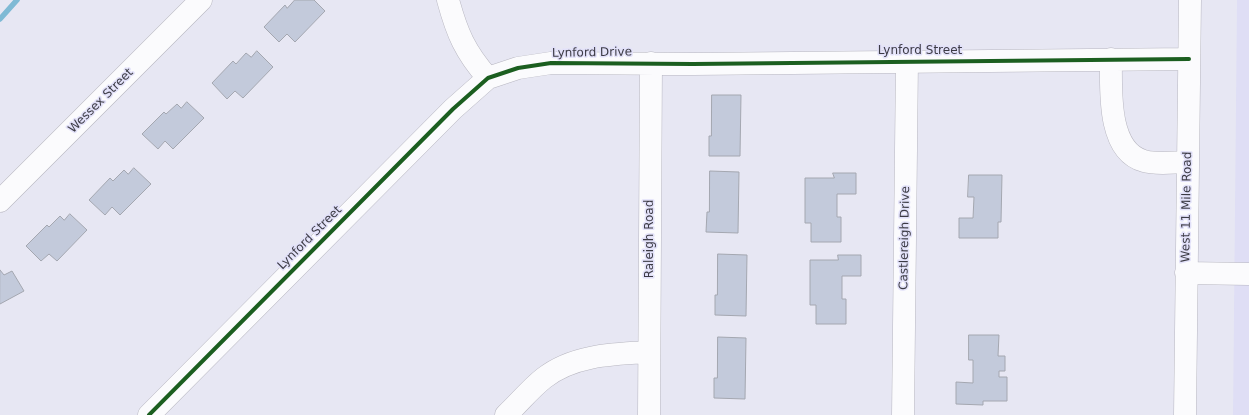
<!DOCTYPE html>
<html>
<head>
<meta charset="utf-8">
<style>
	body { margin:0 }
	canvas { display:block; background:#e7e7f3 }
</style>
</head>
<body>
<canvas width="1249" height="415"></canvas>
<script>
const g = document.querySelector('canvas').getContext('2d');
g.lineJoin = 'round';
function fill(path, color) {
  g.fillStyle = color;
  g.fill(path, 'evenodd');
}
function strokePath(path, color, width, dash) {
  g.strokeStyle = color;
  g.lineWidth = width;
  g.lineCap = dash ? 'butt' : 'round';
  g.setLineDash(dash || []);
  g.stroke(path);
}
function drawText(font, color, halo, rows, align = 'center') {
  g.font = font + ' "DejaVu Sans",sans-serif';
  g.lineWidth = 3;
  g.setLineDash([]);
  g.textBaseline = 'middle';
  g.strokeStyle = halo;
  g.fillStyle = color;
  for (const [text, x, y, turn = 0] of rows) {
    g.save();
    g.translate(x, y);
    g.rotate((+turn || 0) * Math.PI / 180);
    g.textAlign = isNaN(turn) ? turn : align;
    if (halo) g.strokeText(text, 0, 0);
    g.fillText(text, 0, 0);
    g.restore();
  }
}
fill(new Path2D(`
	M1237,0H1249V415H1233Z`), '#dfdef5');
strokePath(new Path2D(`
	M0,19L17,0`), '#7fbad5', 5.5);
const building = new Path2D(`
	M295,0H314L325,11L295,42L287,34L279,42L264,27L285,5L287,8Z
	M257,51L273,67L243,98L235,91L227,99L212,83L233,61L236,64L246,53L251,57Z
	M712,95H741L740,156H709V136H711Z
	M187,102L204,118L173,149L165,141L158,149L142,134L164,112L166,114L177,104L181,108Z
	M134,168L151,184L120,215L112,207L105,215L89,200L110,178L113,181L124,170L128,174Z
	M710,171L739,172L738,233L706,232L707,212H709Z
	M833,173H856V194H837V217H841V242H811V223H805V178H834Z
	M969,175H1002L1001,222H998V238H959V218H973L974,197H968Z
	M70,214L87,230L57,261L49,254L41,261L26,246L47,225L49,227L60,216L64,220Z
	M718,254L747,255L746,316L715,315V295H717Z
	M838,255H861V276H842V299H846V324H816V305H810V260H838Z
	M0,270L4,275L12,271L24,291L0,304Z
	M969,335H999L998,356H1005V371H999V377H1007V401H983V405L956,404V382L973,383V360H969Z
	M718,337L746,338L745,399L714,398V378H717Z`);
fill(building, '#c3cadb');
strokePath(building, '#a4a7b0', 1);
const minor = new Path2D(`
	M448,0C457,33 465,52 488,78
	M1111,59C1111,89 1107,151 1144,161C1157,165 1174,162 1188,162
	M0,201L201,0
	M1186,273L1249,274
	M149,415L453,109L488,78L518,68L551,63L693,64L1189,59
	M506,415C519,403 530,389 544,378C573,355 613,354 649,352
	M649,415L651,63
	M903,415L907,61
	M1185,415L1190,0`);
strokePath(minor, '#b7b6c0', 23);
strokePath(minor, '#fbfbfd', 22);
strokePath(new Path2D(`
	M149,415L453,109L488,78L518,68L551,63L693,64L1189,59`), '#1b5e20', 4);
drawText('12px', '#3c3b45', '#e2e1f9', [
	["Lynford Street",920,51],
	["Lynford Drive",592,53,-1],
	["Wessex Street",101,101,-45],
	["West 11 Mile Road",1187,207,-89],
	["Lynford Street",310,238,-45],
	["Castlereigh Drive",905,238,-89],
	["Raleigh Road",650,239,-90]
]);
</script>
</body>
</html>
